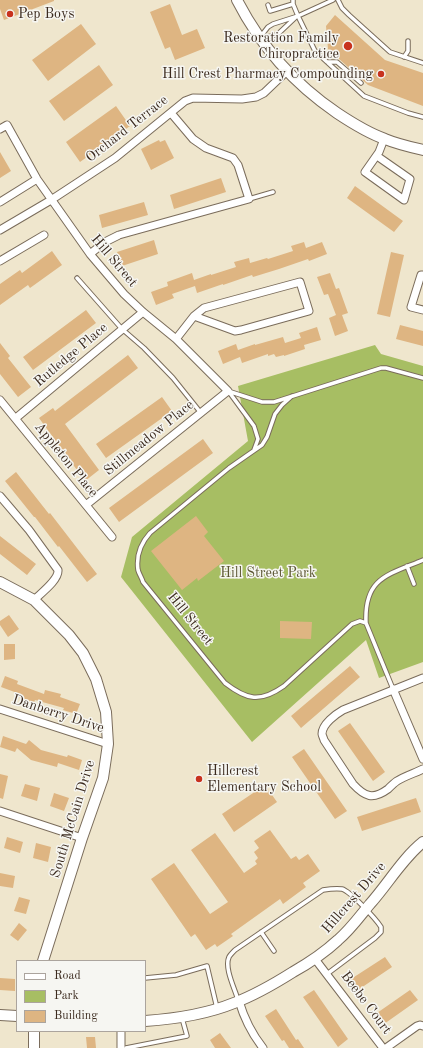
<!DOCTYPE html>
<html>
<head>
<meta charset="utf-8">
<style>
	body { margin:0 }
	#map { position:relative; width:423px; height:1048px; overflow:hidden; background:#efe6cd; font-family:"Old Standard TT",serif }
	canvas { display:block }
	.legend { position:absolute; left:16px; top:960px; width:130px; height:72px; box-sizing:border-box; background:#f6f6f2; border:1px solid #aba49d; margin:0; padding:5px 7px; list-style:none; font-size:12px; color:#3b2a1e }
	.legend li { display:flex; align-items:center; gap:8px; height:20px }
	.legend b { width:20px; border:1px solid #aba49d }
</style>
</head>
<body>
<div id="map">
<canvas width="423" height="1048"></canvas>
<ul class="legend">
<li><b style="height:5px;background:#fff"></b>Road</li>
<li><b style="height:11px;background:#a7be63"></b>Park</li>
<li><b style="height:11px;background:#deb582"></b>Building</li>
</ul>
</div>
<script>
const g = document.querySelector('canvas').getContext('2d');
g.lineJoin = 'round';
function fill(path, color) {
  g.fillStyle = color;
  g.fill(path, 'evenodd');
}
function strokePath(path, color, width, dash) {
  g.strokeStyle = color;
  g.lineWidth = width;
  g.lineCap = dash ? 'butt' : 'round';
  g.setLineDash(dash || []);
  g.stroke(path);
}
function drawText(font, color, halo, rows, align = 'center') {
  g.font = font + ' "Old Standard TT",serif';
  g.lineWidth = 3;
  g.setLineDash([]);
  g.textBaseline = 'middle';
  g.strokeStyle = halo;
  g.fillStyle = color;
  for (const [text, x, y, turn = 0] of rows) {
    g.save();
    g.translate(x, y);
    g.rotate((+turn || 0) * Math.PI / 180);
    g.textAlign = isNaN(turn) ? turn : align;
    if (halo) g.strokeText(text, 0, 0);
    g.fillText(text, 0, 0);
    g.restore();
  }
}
fill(new Path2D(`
	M375,345L381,354L423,366V662L379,678L366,640L252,742L121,577L132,537L248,441L238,386Z`), '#a7be63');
fill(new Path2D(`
	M0,0H54V1L4,20L0,9Z
	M170,4L182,35L197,29L205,48L175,60L170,47L165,49L150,12Z
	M335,15L385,60L423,73V106L368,85L328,49L326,26Z
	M81,24L96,44L48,81L32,60Z
	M99,65L113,85L64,121L49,101Z
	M116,106L130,126L80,162L66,142Z
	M159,140L160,142L165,140L174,158L151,170L141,149Z
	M0,152L11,171L0,178Z
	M221,178L226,192L174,209L170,195Z
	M355,186L403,221L394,232L347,198Z
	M144,202L148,215L102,228L99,215Z
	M154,240L158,254L122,266L117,252Z
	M304,242L306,248L322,242L327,254L309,261L308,259L279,269L253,277L252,275L223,285V284L197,293L195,286L172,294L174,298L156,305L151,292L168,286L167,282L192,273L194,280L211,274V275L236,267L234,262L249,258L250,263L267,258L268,259L293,251L291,246Z
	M52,251L62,265L30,288L28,285L0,305V284L20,270L22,273Z
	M391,252L404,255L390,317L377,314Z
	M330,273L336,289L339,288L348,313L342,315L348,331L335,336L329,318L336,315L328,294L324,295L317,277Z
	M86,310L96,323L33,370L23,357Z
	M400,325L423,331V346L396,339Z
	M317,327L321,340L304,345L305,349L284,356V355L276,357L274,354L268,356V354L242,363L240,357L223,364L218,351L236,344L238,350L255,344V345L283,337L285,343L301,338L299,333Z
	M0,343L10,356L8,358L31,387L18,397L0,374Z
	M128,355L138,368L65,424L99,470L85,481L39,418L53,408L55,411Z
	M162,397L172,411L106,458L96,444Z
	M203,439L213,453L119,522L109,508Z
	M16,472L49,514L50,513L97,574L87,582L59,546L58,547L35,517H34L5,481Z
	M196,516L208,532L204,536L224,561L198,581L197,578L182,590L151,551Z
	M0,536L36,564L27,575L0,554Z
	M9,615L19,629L8,637L0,625V621Z
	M280,621L312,622L311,639L280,638Z
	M4,644H15V659L4,660Z
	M350,666L360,677L301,728L291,716Z
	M5,676L18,681L17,684L44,694L45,690L61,694L60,697L80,704L76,714L63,710L64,708L35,700L34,703L19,697L20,694L1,687Z
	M350,723L385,772L373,781L338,731Z
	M3,736L26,744L29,740L41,750L67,757L68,755L82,760L79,770L58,763L57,767L31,760L17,748L15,752L0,747Z
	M304,749L347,811L335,819L292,757Z
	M0,774L8,776L3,799L0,798Z
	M25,784L40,788L37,801L21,796Z
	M265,785L277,802L234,832L222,814Z
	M54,793L69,798L64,811L50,806Z
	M416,798L421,812L362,831L357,817Z
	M270,830L291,859L296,856L299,860L308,854L320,871L303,883L306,887L283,904L280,899L231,934L233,936L217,947L215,944L206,950L195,934L191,937L151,879L174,863L210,914L228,902L191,850L215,833L244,873L257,864L255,861L258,858L254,852L259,848L254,841Z
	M7,837L23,842L20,853L4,848Z
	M36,843L51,847L48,862L33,858Z
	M0,873L15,876L13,888L0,886Z
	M19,897L30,900L26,914L14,911Z
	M19,923L27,930L18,941L10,935Z
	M385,957L392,967L358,990L351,979Z
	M0,978L15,979V991L0,990Z
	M314,990L348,1039L338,1047L303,997Z
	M410,990L418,1000L384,1024L377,1013Z
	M276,1009L296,1040L298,1039L304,1048H289L284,1040L282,1041L265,1016Z
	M220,1033L231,1048H215L210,1040Z
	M86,1037H95L96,1048H87Z`), '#deb582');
const lane = new Path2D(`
	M293,0V4L298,16L315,51L364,96L408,113L423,117
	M338,0L342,8L349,15L390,52L423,63
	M268,5L270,11L293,4
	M261,36L268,27L273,24L298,16L333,0
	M263,38L276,35L279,33L297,16
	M404,57L408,51V41
	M327,62H337L361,83
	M249,199L273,192
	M77,278L122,329L144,348L173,378L201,413
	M228,391L262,402H274L381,368H386L423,378
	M229,392L254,426L258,439L254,450
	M292,396L282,405L275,414L267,437L262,445L229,468L150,533C141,543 136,556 138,570C139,574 142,578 143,582L225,683C247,700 260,703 284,686L352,624L360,621L366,623
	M407,566L414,584
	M393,689L366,623C364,578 387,575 423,560
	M261,932L274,951
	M145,978L176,975L207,966L217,1008
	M238,1000C235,989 224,968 229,957C230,955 233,952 235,950L323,890C329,889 336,888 342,889C350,891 376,919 381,927V932L375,938L327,974
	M126,1048L187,1036L182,1018`);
const street = new Path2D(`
	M0,129L7,125L37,179L90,254L124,294L143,312L176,339L228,391L86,505
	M377,156L410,179L404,200L365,172L379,152L384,139
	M0,202L37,179
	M0,230L51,200L115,158L185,101L193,98L242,99L256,97L264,93L287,71
	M90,254L105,242L119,235L249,199L238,165L233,158L206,148L193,139L171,113
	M0,261L44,235
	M423,275H421L411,307L423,310
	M176,339L194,316L235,331L241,330L309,311L300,282L204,308L194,316
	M0,400L112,537
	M16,418L143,312
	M0,496L29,530L58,570C59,580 41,593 34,600
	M423,678L343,710C336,714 322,724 322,734C322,735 324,739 324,740L353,784C365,797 373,800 388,789C391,786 394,783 397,781C405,776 415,773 423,769
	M393,689L423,759
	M0,709L108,744
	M0,811L82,838
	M315,959L383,1048
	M239,1001C244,1018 252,1034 263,1048
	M121,1031V1048
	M386,1048L417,1026L420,1025L423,1026`);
const secondary = new Path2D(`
	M237,0C261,47 293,83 337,113C352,123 368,133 385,139C397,144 410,147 423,150
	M0,582L34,600L69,635L83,653L96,679L106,712L108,744L103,778L82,838L43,961
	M0,1015L17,1016
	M145,1021C174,1019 207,1014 234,1003C255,995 274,984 293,972C309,963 324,953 338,940C350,930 360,916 370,904C388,884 402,859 423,842
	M34,1031V1048`);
strokePath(lane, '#7a6c5b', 5.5);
strokePath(street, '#7a6c5b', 9);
strokePath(secondary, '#7a6c5b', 12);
strokePath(lane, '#fff', 3.5);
strokePath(street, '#fff', 7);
strokePath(secondary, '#fff', 10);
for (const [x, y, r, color] of [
	[10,14,4,"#c8321e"],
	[348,46,5,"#c8321e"],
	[381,74,4,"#c8321e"],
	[199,779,4,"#c8321e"]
]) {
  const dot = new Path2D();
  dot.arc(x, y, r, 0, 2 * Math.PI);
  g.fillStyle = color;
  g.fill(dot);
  strokePath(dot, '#f6f6f2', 1.5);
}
drawText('14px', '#3b2a1e', '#f6f6f2', [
	["Pep Boys",18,14],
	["Restoration Family",339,38,"right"],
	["Chiropractice",339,54,"right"],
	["Hill Crest Pharmacy Compounding",373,74,"right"],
	["Hillcrest",207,771],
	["Elementary School",207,787]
], 'left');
drawText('14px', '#3b2a1e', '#f6f6f2', [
	["Orchard Terrace",127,129,-38],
	["Hill Street",114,261,50],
	["Rutledge Place",71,355,-40],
	["Stillmeadow Place",149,438,-39],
	["Appleton Place",66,460,51],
	["Hill Street",190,619,51],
	["Danberry Drive",58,714,18],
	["South McCain Drive",73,819,-73],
	["Hillcrest Drive",354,898,-49],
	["Beebe Court",366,1003,53]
]);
drawText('14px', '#5b5633', '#f6f6f2', [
	["Hill Street Park",268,573]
]);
</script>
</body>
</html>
